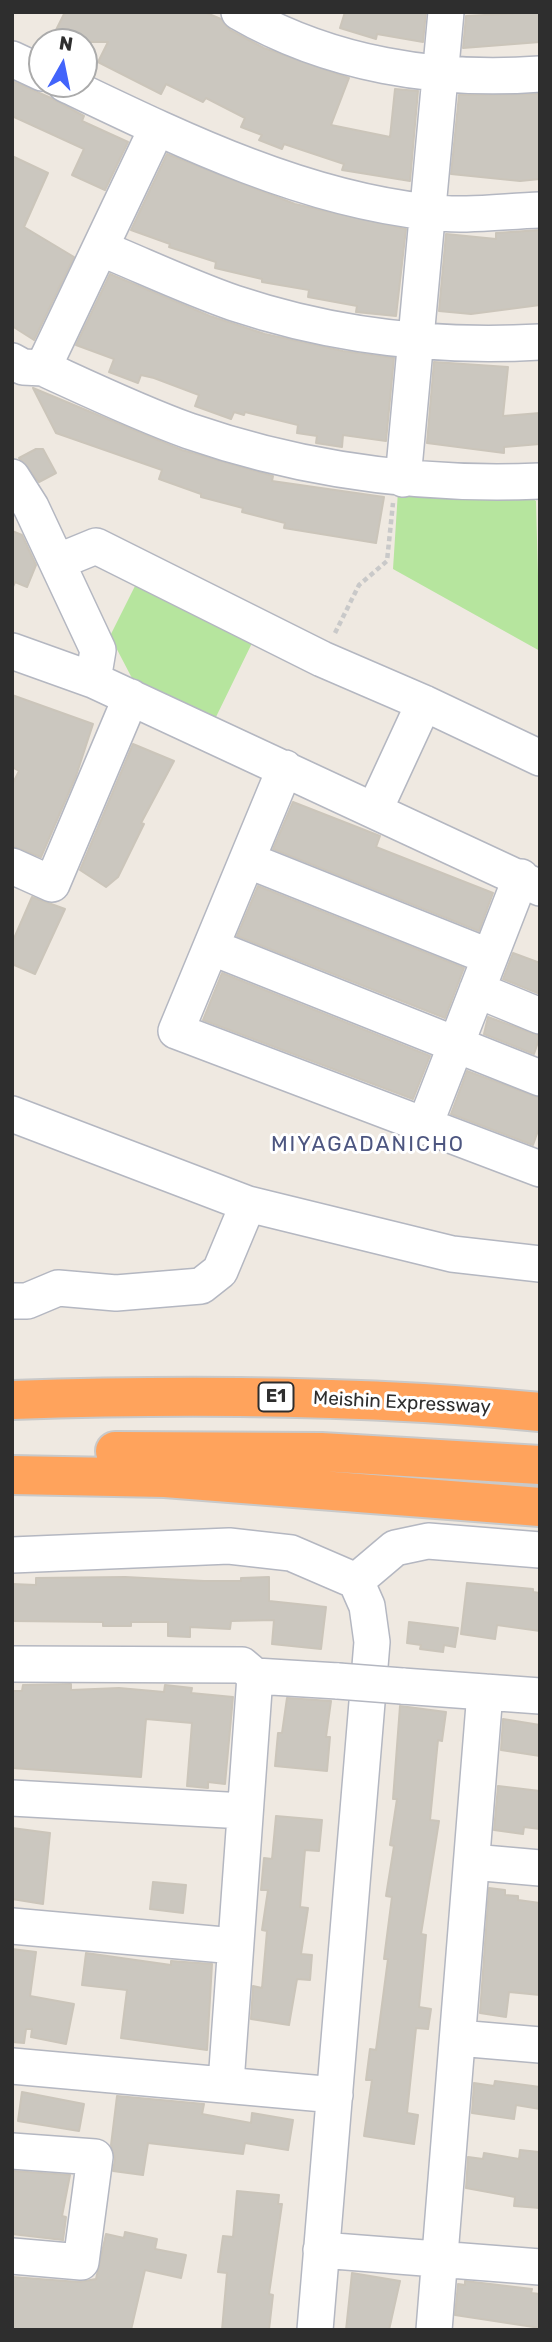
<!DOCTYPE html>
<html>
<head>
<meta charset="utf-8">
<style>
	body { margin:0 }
	#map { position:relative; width:552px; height:2342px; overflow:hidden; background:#efe9e1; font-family:Rubik,sans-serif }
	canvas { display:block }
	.frame { position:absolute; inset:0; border:14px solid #2e2e2e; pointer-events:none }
	.north { position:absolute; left:28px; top:28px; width:70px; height:70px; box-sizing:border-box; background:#fff; border:2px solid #ababab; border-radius:50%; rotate:9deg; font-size:19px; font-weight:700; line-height:28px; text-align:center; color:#2e2e2e }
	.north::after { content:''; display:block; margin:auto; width:24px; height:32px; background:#4264fb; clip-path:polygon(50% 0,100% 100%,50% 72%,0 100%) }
</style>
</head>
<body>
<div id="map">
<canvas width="552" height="2342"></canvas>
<div class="frame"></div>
<div class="north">N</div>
</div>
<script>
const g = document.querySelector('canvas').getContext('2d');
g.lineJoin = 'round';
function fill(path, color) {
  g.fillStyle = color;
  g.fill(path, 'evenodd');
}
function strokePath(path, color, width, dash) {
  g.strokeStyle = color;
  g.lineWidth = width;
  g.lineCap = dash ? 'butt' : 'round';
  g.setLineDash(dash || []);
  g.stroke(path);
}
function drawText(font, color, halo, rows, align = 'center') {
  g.font = font + ' Rubik,sans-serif';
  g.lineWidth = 6;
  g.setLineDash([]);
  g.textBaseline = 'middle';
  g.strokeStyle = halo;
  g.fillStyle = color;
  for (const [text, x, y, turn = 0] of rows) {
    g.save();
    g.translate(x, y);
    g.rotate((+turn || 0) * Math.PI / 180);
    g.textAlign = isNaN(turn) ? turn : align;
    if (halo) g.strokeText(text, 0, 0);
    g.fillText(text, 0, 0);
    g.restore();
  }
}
fill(new Path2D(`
	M398,491L524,492L536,501L540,651L393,569Z
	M137,582L254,639L215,719L134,682L110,636Z`), '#b6e59e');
const building = new Path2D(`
	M65,12H204L221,19L230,30L264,48L349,78L331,125L390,137L395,89L418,91L410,181L342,170L344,164L284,144L282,149L259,140L262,135L241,127L245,118L206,98L203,102L166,84L161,94L98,62L108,42H50Z
	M345,12H426L423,42L377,34L376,39L340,28Z
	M540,12V42L463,48L466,16Z
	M12,81L51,98L84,116L82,121L128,142L105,190L72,175L84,149L12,116Z
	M540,94V179L520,181L451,174L459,95Z
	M167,154L295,204L406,229L396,316L356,312L357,306L308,297L309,290L262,282V279L215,268L216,262L169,247L170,244L131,230Z
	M12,156L48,173L24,227L74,257L34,340L12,326Z
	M540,230V305L471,314L439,311L446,234L496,239V233Z
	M110,274L210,316L265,334L343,351L394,358L386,441L343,435L342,447L316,443L317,436L297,433L298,425L245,412L244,415L234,412L231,419L195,406L199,395L154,378L141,375L138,383L109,372L114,359L76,345Z
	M434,362L508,367L503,416L540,413V444L504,447V453L427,443Z
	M33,388L182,450L273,476L272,481L384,497L376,543L284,528L285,523L242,512L243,508L201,497V494L159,479L162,470L56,433Z
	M36,449H43L56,473L39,482L19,458Z
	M12,531L22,535L36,565L27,587L15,582L12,589Z
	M12,695L93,724L76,776L41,857L12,846V785L19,771L12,767Z
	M133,744L174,761L141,823L144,824L118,877L106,887L80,870Z
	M293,802L380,836L376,847L493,893L479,931L273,849Z
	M258,886L464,968L445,1018L237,936Z
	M32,897L65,909L35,974L12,964V943Z
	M513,953L540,963V994L503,979Z
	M222,973L430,1056L413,1099L203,1020Z
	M488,1017L540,1036L534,1054L484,1034Z
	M467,1071L540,1098V1125L533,1145L451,1114Z
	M125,1577L204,1581H241V1578L269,1577V1601L326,1607L321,1649L272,1644L274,1620L231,1621L230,1629L190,1627V1637L168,1636V1622H131V1626H103V1622L12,1621V1584L36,1585V1578Z
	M467,1583L533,1589V1592L540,1593V1631L497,1625L495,1639L461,1634Z
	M409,1622L458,1628L455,1647L444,1645L443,1652L420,1649L421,1645L407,1643Z
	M71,1684V1690L119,1688L164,1692L165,1685L192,1688L191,1693L233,1697L225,1784L208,1782V1788L187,1786L192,1723L146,1719L141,1777L12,1768V1691H22L23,1685Z
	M287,1698L331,1701L326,1737H330L327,1771L275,1766L278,1733H282Z
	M400,1706L446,1712L442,1741L438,1740L430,1820L439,1821L421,1934L426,1935L419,2007L431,2009L428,2029L416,2028L407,2113L418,2115L414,2144L364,2136L372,2080H366L370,2049L376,2050L388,1959H384L392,1897L386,1896L394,1846L390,1845L397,1799H393Z
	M503,1719L540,1725V1756L501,1750Z
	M498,1786L540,1791V1829L524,1827L523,1834L494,1830Z
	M276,1816L322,1820L319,1851L305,1850L300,1907L308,1908L301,1954L312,1955L310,1980L297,1979L289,2025L251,2019L253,1986L262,1988L267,1931L262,1930L268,1890H261L264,1858L272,1859Z
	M12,1828L50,1833L43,1904L12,1899Z
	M153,1882L186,1885L183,1913L150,1909Z
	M489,1888L505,1890V1895L518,1896V1900L540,1903V1995L509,1992L506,2017L480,2013Z
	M12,1949L36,1952L30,1996L74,2004L66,2044L31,2037L32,2029H26L24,2043L12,2042Z
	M86,1953L171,1965V1961L212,1964L207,2050L121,2038L127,1990L82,1985Z
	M495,2081L540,2087V2109L516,2105L514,2119L472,2113L474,2083L494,2086Z
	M22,2092L84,2104L79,2131L18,2121Z
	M117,2096L204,2104L202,2114L251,2123L252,2113L293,2120L288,2150L245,2143L243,2154L148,2143L143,2175L113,2171L115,2159L111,2145Z
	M520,2150L539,2152L540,2208L514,2206L515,2197L466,2188L468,2157L483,2159L484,2153L519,2159Z
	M13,2171L70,2175L62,2216L66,2217L63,2240L12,2234Z
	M237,2191L279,2195L278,2204H282L269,2294L273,2295L269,2330H222L227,2273L218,2272L223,2236L233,2237Z
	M125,2232L157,2239L155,2249L186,2255L181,2278L145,2270L131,2330H12V2277L79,2282L96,2279L106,2234L124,2238Z
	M352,2273L400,2281L389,2330H346Z
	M465,2281L532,2289L531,2293L540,2294V2328L455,2315L458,2284L465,2285Z`);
fill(building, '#cbc7bf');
strokePath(building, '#cbc5ba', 2);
const minor = new Path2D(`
	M239,12C329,64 437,82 540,74
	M12,59L42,73
	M65,84C180,139 300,198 428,212C464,217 504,211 540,210
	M100,248C144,266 188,287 234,303C333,336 436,348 540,342
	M12,361L23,367L43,368C91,390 139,413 189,431C302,470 421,486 540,481
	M43,368L157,128
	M12,477L31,507L98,650L93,680
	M403,479L446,12
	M57,562L96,546L322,659L424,703L540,758
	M12,651L93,680L540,888
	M285,768L176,1031L540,1169
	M375,809L424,703
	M247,860L490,957
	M12,866L52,884L131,697
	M211,947L540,1078
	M477,990L540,1016
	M12,1114L248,1204L452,1254L540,1264
	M424,1127L521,877
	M12,1301H27L58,1288L116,1293L201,1286L220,1271L248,1204
	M12,1555L229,1546L291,1553L356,1581L367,1606L372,1642L315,2330
	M356,1581L395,1548L428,1541L540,1550
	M12,1664L242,1665L255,1676L338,1681
	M402,1686L540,1696
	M12,1798L244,1811
	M472,1862L540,1868
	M12,1926L235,1946
	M458,2038L540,2045
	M12,2066L335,2095
	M226,2083L255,1676
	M12,2151L95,2157L81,2262L12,2256
	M321,2250L540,2267
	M434,2330L485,1692`);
const highway = new Path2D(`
	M12,1400C188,1394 364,1395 540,1412
	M115,1451L321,1452L540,1465
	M12,1475L165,1478L540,1507`);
strokePath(minor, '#b4b7c1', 38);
strokePath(highway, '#c9c9c9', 42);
strokePath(new Path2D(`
	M335,633L359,585L387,561L393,503`), '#c9c9c9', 4.5, [5, 3.5]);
strokePath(minor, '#fff', 35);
strokePath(highway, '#ffa35c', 38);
const minorBridge = new Path2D(`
	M338,1681L402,1686`);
strokePath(minorBridge, '#b4b7c1', 38, []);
strokePath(minorBridge, '#fff', 35);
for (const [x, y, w] of [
	[276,1397,35]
]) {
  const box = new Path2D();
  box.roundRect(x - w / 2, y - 14.5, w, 29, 5);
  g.fillStyle = '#fff';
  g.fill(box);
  strokePath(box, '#2e2e2e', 2);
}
drawText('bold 18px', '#2e2e2e', null, [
	["E1",276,1397]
]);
drawText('19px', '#2e2e2e', '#fff', [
	["Meishin Expressway",402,1403,3]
]);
g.letterSpacing = '2px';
drawText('21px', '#4d5680', '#fff', [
	["MIYAGADANICHO",368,1145]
]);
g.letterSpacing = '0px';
</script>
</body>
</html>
